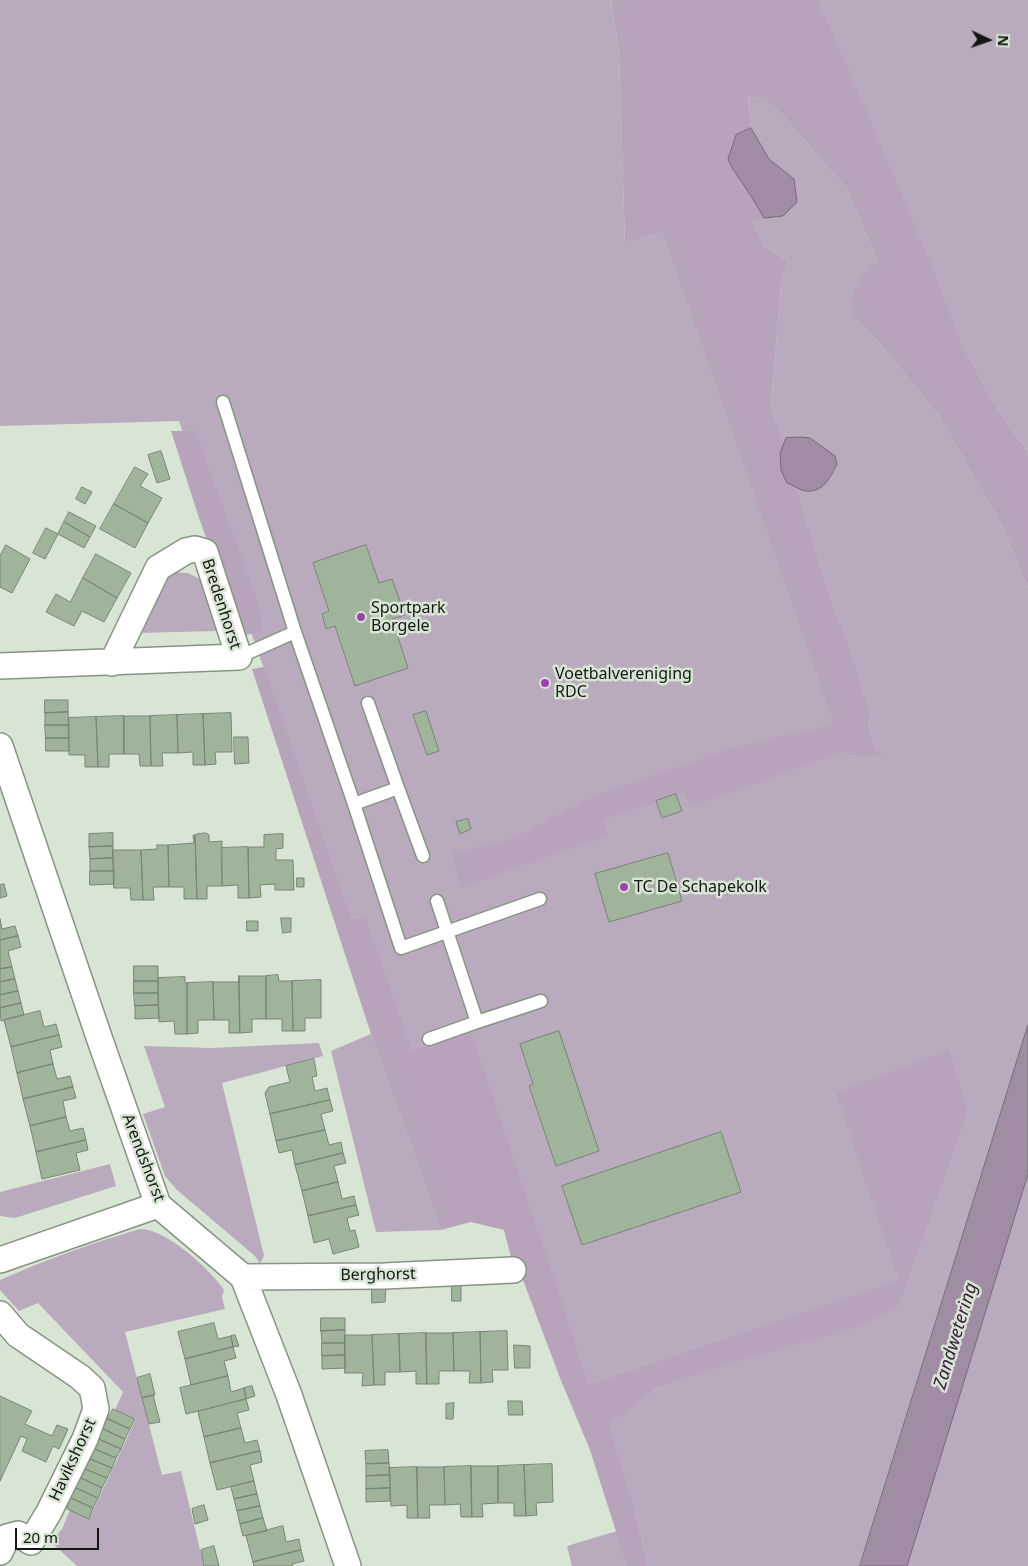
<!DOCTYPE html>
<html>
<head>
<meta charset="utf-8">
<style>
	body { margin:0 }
	#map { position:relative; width:1028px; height:1566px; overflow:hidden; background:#d8e5d4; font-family:"Noto Sans",sans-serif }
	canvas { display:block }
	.north { position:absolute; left:963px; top:15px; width:50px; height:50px; -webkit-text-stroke:4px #d8e5d4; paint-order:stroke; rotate:93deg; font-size:14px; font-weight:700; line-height:20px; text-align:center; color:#141813 }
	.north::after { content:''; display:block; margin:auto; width:18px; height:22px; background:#141813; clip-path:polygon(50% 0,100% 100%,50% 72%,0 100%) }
	.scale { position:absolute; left:15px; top:1528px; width:84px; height:22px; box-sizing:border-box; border:2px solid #141813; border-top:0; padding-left:6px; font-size:15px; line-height:18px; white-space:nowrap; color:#141813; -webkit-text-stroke:4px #d8e5d4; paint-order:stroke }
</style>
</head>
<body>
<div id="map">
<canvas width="1028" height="1566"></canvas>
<div class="north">N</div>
<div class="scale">20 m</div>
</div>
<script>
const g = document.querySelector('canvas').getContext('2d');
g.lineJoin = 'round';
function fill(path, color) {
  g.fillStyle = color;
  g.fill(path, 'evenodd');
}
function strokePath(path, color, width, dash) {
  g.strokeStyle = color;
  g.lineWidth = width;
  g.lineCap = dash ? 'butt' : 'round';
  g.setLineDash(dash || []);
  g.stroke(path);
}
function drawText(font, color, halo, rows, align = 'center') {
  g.font = font + ' "Noto Sans",sans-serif';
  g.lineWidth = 5;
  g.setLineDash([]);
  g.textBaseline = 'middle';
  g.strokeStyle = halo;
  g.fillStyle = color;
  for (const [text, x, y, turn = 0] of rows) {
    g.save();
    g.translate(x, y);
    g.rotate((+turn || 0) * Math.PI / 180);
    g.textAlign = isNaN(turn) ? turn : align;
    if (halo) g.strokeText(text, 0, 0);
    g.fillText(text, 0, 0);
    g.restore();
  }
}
fill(new Path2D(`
	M0,0H611L619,54L625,243L662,233L844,751L867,757L884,755L876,749L868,724L871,714L849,645L833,604L796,486L806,491L830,479L837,464L835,456L810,438H786L784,443L771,407L781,284L788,261L764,246L753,222L764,218L783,216L794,179L769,159L751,128L748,97H763L784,117L847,189L878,262L856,319L883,347L939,416L1002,526L1028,588V1025L860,1566H648L634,1506L607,1425L657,1388L900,1305L968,1114L835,1093L900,1280L589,1384L529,1209L471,1222L364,917L352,918L246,618L179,421L0,426Z
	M819,0H1028V455L1024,445L1017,438L992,400L961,342Z
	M170,572L188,573L200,579L218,631L135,633Z
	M371,1034L441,1230L376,1232L331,1051Z
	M319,1043L323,1056L222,1083L264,1256L260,1264L255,1256L176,1189L165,1176L143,1114L165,1107L144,1046L211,1048Z
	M110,1164L116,1186L15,1218L0,1216V1192Z
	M1028,1174V1566H907L908,1561Z
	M140,1229C165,1228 211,1270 224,1290L222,1297L225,1309L125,1332L162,1475L181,1471L204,1566H77L51,1542L62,1529L70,1510L89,1519L136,1419L115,1410L123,1392L38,1303L19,1311L0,1290V1280C45,1260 92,1243 140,1229Z
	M617,1531L627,1566H572L567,1546Z`), '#baaabd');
fill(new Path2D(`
	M611,0H819L929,260L961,342L992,400L1017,438L1024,445L1028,455V588L1002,526L939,416L883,347L856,319L851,301L859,280L878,262L847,189L784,117L763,97H748L751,128L736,135L728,159L732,168L751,196L764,218L753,222L764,246L788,261L781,284L771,407L784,443L780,453L787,483L796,486L833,604L849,645L871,714L868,724L876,749L885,755L867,757L845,754L844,751L691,807L684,793L603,820L608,836L534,861L461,888L452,854L515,838L592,797L729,749L834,724L662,233L625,243L619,54Z
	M171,431H195L261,611L262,631L242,636L200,521Z
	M264,667L352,918L365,917L412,1051L471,1032L589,1384L899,1280L835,1093L949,1050L968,1114L900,1305L856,1327L732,1363L657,1388L608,1425L634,1506L648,1566H627L590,1450L560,1378L520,1272L512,1261L504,1230L471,1222L441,1230L371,1034L252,669Z`), '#b7a3ba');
const water = new Path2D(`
	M751,128L769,159L794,179L797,202L783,216L764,218L751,196L732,168L728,159L736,135Z
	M800,437L810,438L835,456L837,464C831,477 823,493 806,491C801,491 793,485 787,483L781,470L780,453L786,438Z
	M1028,1025V1174L907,1566H860Z`);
fill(water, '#a08ca3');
strokePath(water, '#766978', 1);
const building = new Path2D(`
	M161,451L170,479L157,483L148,455Z
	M135,467L148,474L140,486L162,498L148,523L114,504Z
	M82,487L92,492L85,504L76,499Z
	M114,504L148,523L135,548L100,529Z
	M69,512L96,526L90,537L64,522Z
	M64,522L90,537L84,548L58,534Z
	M46,528L58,534L45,559L33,553Z
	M6,545L30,559L12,593L0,587V556Z
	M366,545L379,583L392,579L405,615L392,619L408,668L355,686L335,626L326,629L322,614L329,611L313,563Z
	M96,554L131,573L117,598L83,578Z
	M83,578L117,598L104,622L82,611L74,626L46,612L56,594L70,602Z
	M45,700H68V712L45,713Z
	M426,711L439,751L427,755L413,715Z
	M68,712L69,725H45V713Z
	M231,713L232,752H215L216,764L205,765L203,714Z
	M203,714L205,765H193V752L178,753L177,715Z
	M177,715L178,753H162L163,766H151L150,716Z
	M124,716H150L151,766H140L139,754H124Z
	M124,716V754H109V767H98L96,717Z
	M96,717L98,767H85V755H69L68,718Z
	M45,725H69V738H46Z
	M234,737H248L249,763L235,764Z
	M46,738H69V751H46Z
	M676,794L682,811L662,818L656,801Z
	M468,819L471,829L460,834L456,822Z
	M113,833V846L89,847V834Z
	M206,833L209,835V842L222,841V886H207V899H197L195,835L197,834Z
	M283,834V848L276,849V860H293L294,890H275V884L260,885L261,897L249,898L248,847H264V835Z
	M195,835L197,899H184V887H169L168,845L194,843L193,836Z
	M157,845H168L169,887H153L154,900H143L141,850L157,849Z
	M113,846V858L90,859L89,847Z
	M248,847L249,898H238V885L222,886L221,848Z
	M113,850H141L143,900H131L130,888H114Z
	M668,853L682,901L609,922L595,874Z
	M113,858L114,871H90V859Z
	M90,871H114V884L90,885Z
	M297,878H304V887H297Z
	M4,884L7,896L0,898V885Z
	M281,918H291V932L283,933Z
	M0,919L2,929L15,926L18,936L0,940Z
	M247,921H258V931H247Z
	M18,936L21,947L8,951L12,967L0,969V940Z
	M134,966H158V981H134Z
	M12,967L15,979L0,982V969Z
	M278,975L279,981H292L293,1031H282V1019H266V976Z
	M239,976H266V1019H252V1032L240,1033Z
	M239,976L240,1033H229V1020H214L213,982H239Z
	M185,977V983H187V1034H175L174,1021L159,1022L158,978Z
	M15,979L18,991L0,995V982Z
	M321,980V1018H305V1031H293L292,981Z
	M134,981H158V993H134Z
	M213,982L214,1020H198V1033L187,1034V983Z
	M18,991L21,1003L0,1008V995Z
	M134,993H158V1005L135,1006Z
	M21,1003L24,1015L1,1021L0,1008Z
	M158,1005L159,1018L135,1019V1006Z
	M40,1011L44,1027L56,1024L59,1035L11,1047L4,1020Z
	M559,1031L599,1151L556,1166L529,1086L533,1084L520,1044Z
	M59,1035L62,1047L50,1050L53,1064L17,1073L11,1047Z
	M314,1059L317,1076L312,1077L315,1091L327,1088L330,1100L270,1114L265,1093L269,1087L290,1082L286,1066Z
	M53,1064L57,1079L70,1076L73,1087L23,1099L17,1073Z
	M73,1087L76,1098L63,1101L66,1117L30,1126L23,1099Z
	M330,1100L333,1111L321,1114L325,1130L276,1141L270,1114Z
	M66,1117L70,1131L83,1128L86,1140L36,1152L30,1126Z
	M325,1130L329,1145L341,1142L343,1153L295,1165L292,1150L279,1153L276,1141Z
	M721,1132L741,1192L582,1245L562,1186Z
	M86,1140L88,1150L76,1153L80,1170L42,1179L36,1152Z
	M343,1153L346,1163L334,1166L338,1182L302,1191L295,1165Z
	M338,1182L342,1199L354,1196L356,1205L308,1216L302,1191Z
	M356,1205L359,1215L347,1218L350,1231L355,1230L359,1247L333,1254L329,1239L314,1243L308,1216Z
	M452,1284H461V1301H452Z
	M372,1287H386L385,1302L372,1303Z
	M321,1318H345V1330L321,1331Z
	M214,1323L218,1339L231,1336L233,1347L185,1359L178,1332Z
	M345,1330V1343H322L321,1331Z
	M507,1331L508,1370H492L493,1382L481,1383L480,1332Z
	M480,1332L481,1383H469L470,1371H454L453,1333Z
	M426,1333L427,1384H416V1371L400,1372L399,1334Z
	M426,1333H453L454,1371H439V1384H427Z
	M399,1334L400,1372H385V1385H374L372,1335Z
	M235,1335L239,1346L233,1347L231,1336Z
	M345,1335H372L374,1385L362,1386L363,1373H345Z
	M322,1343H345V1355L322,1356Z
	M514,1345L530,1346V1368H515Z
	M233,1347L236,1358L224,1361L228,1376L191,1385L185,1359Z
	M345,1355L346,1368L322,1369V1356Z
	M150,1374L155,1395L142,1398L137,1378Z
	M228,1376L231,1392L244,1388L246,1399L186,1414L180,1388Z
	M252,1386L255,1396L246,1399L244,1388Z
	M153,1395L160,1422L149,1424L142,1398Z
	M0,1396L32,1411L25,1424L52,1436L57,1425L68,1429L59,1449L53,1446L46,1462L22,1451L27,1439L21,1436L0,1481Z
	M246,1399L249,1410L237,1413L241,1428L204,1437L198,1412Z
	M508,1401H522L523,1415H509Z
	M454,1403L453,1419H446V1404Z
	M113,1409L135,1419L130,1429L108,1419Z
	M108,1419L130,1429L125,1439L103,1429Z
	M241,1428L245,1443L257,1440L260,1451L210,1463L204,1437Z
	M103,1429L125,1439L121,1449L99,1439Z
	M99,1439L121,1449L116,1458L95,1449Z
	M95,1449L116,1458L112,1468L90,1459Z
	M388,1450L389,1463L366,1464L365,1451Z
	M260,1451L262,1462L250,1465L254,1481L217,1490L210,1463Z
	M90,1459L112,1468L107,1478L85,1469Z
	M389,1463L390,1475L366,1476V1464Z
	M552,1464L553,1502L536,1503L537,1515L526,1516L524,1465Z
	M524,1465L526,1516H514V1503H498V1466Z
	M471,1466L472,1517H461L460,1504L445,1505L444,1467Z
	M471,1466H498V1503L482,1504L483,1517H472Z
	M417,1467H444L445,1505H429L430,1518H418Z
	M417,1467L418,1518H407V1505L391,1506L389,1468Z
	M85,1469L107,1478L102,1488L81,1478Z
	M390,1475V1488L366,1489V1476Z
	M81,1478L102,1488L98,1498L76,1488Z
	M254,1481L257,1494L234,1499L231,1487Z
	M76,1488L98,1498L93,1508L71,1498Z
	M390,1488V1501L366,1502V1489Z
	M257,1494L260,1506L237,1511L234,1499Z
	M71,1498L93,1508L89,1519L67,1509Z
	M204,1505L208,1520L195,1524L192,1509Z
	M260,1506L263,1518L240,1524L237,1511Z
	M263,1518L267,1531L243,1536L240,1524Z
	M283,1526L286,1542L299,1539L301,1550L253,1562L246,1536Z
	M214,1546L219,1566H204L201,1550Z
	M301,1550L304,1561L292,1564L293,1566H254L253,1562Z`);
fill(building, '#a0b49c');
strokePath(building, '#798576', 1);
const lane = new Path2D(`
	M223,402L295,632L354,804L401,948L540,899
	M239,657L295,632
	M398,788L423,856
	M354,804L398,788L368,703
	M437,901L477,1022L541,1001
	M429,1039L477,1022`);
const street = new Path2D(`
	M0,666L239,657L205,552L195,549L186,551L158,568L112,663
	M0,746L100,1040L158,1205L243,1277L289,1395L348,1566
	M0,1260L158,1205
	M243,1277L384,1276L513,1270
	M0,1314L18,1335L80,1377L92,1388L96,1409L85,1439L49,1512L31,1542L18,1534L7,1537L0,1552`);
strokePath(lane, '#879484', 15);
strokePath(street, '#879484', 28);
strokePath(lane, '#fff', 12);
strokePath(street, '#fff', 25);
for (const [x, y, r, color] of [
	[361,617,5,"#9c42ad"],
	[545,683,5,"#9c42ad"],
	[624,887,5,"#9c42ad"]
]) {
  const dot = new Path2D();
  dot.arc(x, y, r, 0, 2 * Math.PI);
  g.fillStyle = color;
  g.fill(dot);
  strokePath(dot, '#d8e5d4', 2);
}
drawText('16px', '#141813', '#d8e5d4', [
	["Bredenhorst",221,604,72],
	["Arendshorst",143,1158,69],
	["Berghorst",378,1275,-1],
	["Havikshorst",73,1460,-65]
]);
drawText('16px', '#141813', '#d8e5d4', [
	["Sportpark",371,608],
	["Borgele",371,626],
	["Voetbalvereniging",555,674],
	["RDC",555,692],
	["TC De Schapekolk",634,887]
], 'left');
drawText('italic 18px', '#3d2042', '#d8e5d4', [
	["Zandwetering",956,1336,-73]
]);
</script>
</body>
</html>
